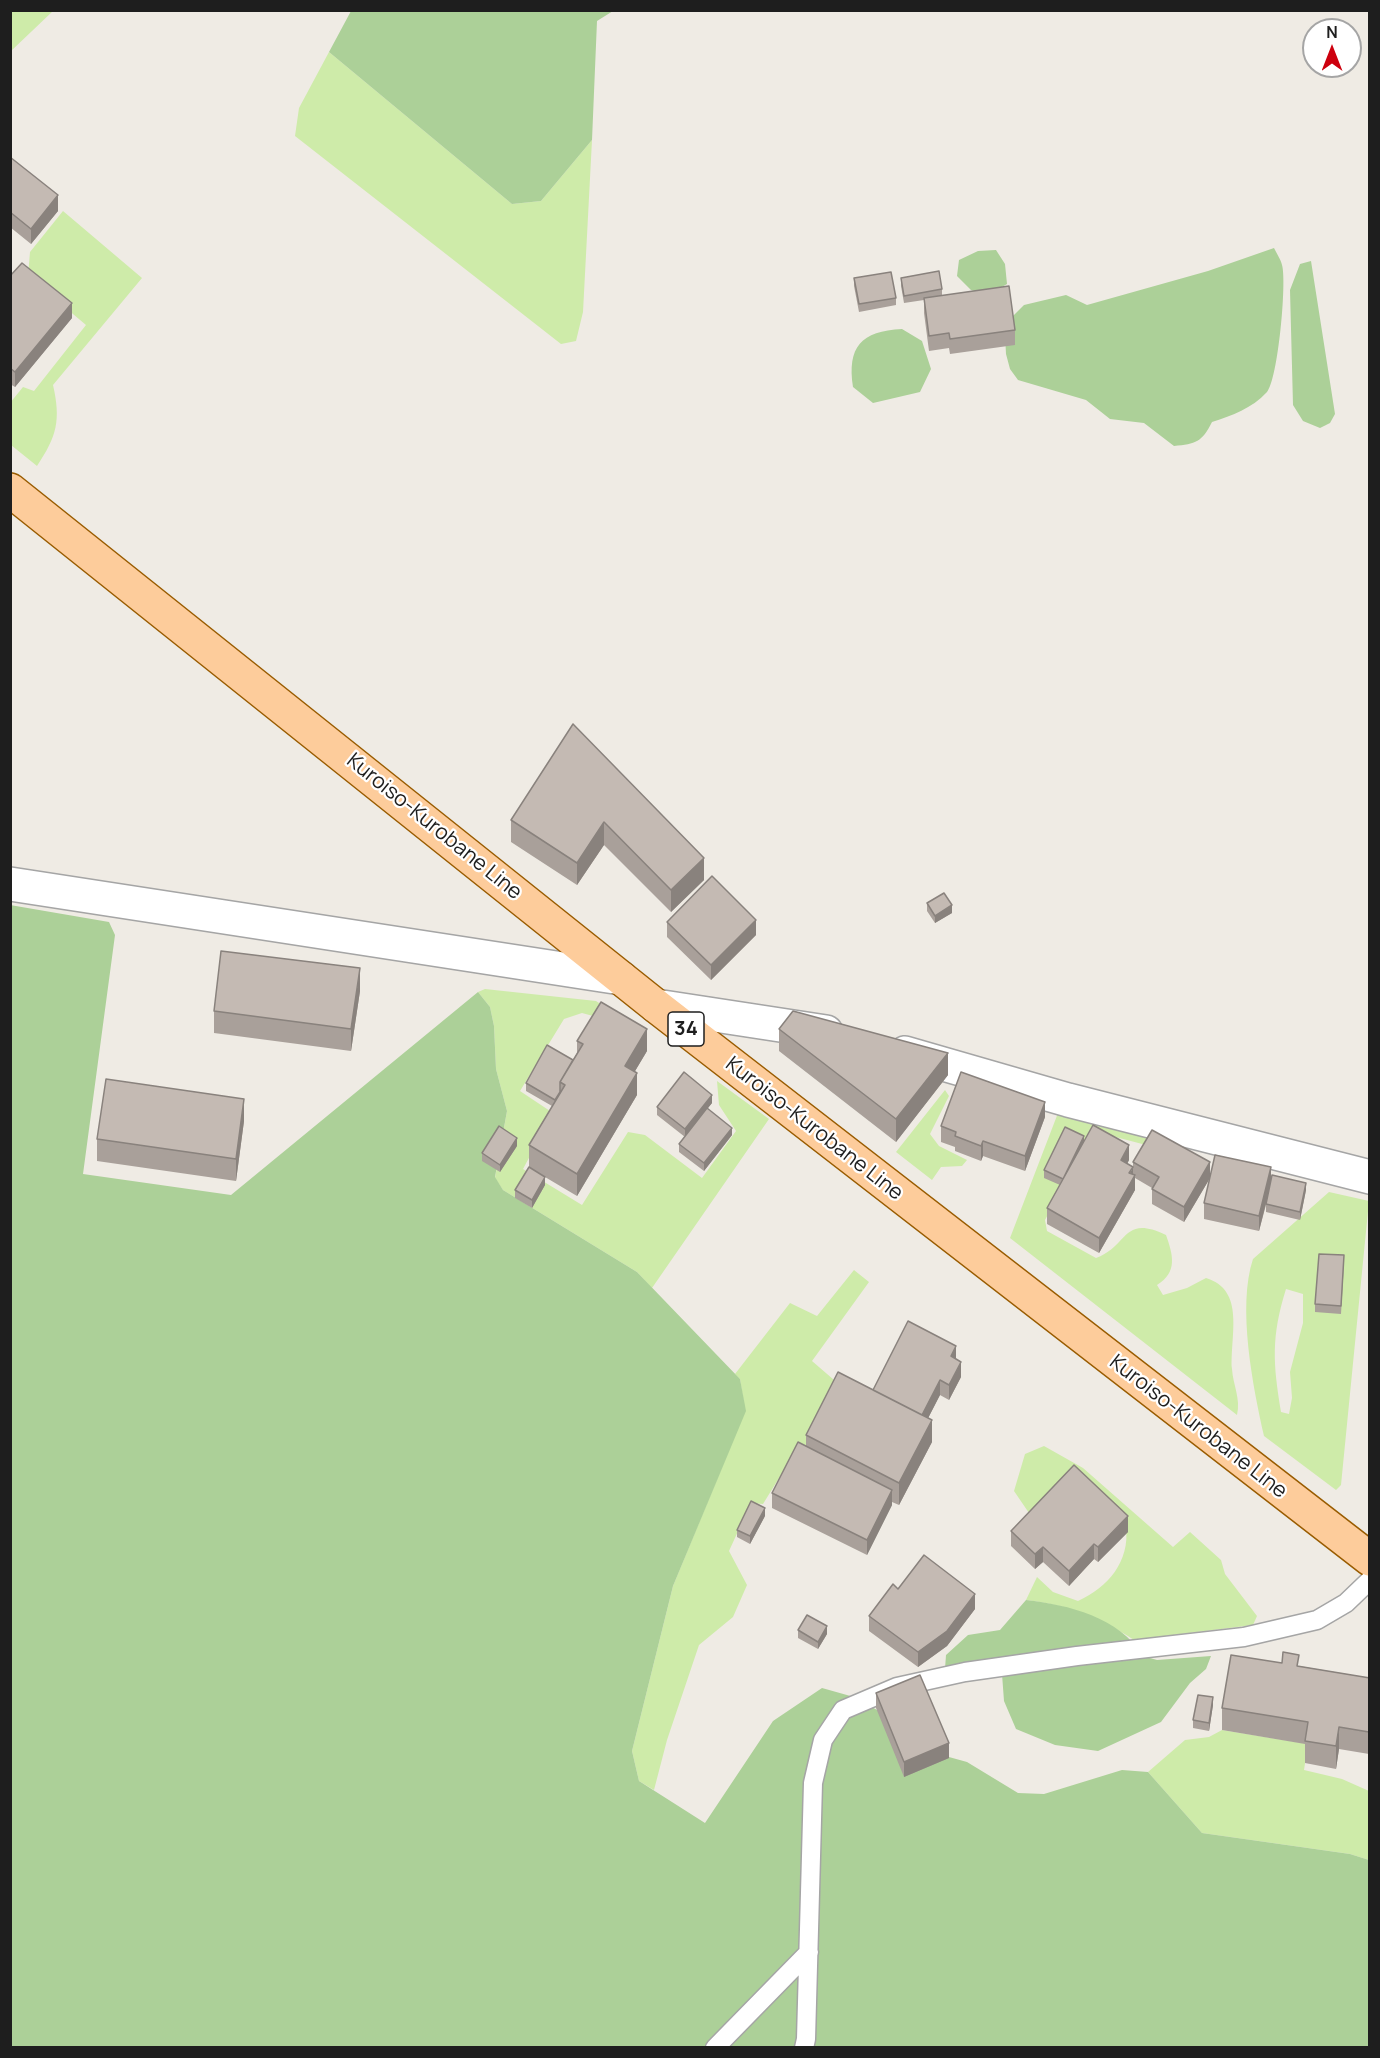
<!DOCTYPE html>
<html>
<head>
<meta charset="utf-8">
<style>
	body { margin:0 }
	#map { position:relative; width:1380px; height:2058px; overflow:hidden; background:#efebe4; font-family:Manrope,sans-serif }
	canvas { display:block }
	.frame { position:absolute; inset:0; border:12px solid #1e1e1e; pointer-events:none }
	.north { position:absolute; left:1302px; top:18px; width:60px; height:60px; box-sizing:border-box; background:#fff; border:2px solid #a5a5a5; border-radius:50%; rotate:0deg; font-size:16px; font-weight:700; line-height:24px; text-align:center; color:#1e1e1e }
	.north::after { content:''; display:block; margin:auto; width:21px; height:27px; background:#cd000e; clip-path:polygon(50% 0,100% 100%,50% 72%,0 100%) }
</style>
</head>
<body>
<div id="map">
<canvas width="1380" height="2058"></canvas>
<div class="frame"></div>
<div class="north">N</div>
</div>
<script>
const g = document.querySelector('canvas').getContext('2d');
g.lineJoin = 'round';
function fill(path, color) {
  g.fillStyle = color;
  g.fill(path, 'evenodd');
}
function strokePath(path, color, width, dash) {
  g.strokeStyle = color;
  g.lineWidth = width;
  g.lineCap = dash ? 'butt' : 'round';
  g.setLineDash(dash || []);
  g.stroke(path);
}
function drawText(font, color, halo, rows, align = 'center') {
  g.font = font + ' Manrope,sans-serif';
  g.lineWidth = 4.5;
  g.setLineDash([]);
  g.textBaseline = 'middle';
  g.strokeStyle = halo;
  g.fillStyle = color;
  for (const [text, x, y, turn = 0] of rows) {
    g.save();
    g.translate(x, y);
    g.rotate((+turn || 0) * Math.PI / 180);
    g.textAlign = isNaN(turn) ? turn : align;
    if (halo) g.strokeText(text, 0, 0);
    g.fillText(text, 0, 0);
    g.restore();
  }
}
fill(new Path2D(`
	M11,10H53V11L11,51Z
	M329,52L512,204L541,201L592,140L583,312L576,341L561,344L295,136L299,108Z
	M63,211L142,278L53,385C61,420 57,436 37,466L11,445L10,403L23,387L34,391L86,325L28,276L30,252Z
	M485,989L596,1001L622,1018L615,1022L582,1013L564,1019L520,1091L553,1113L523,1169L582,1205L628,1132L645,1135L702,1178L736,1131L719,1105L717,1081L769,1119L652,1288L637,1272L503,1190L495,1178L507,1111L496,1069L494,1026L490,1007L478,992Z
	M945,1090L949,1096L930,1134L939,1146L967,1160L962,1166L941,1167L932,1180L896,1152Z
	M1058,1113L1188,1148L1184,1155L1108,1135L1089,1138L1045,1220L1047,1231L1096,1258C1129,1246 1122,1214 1166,1235C1173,1255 1178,1272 1157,1285L1163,1295L1187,1288L1206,1278C1246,1290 1230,1336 1232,1369C1233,1385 1241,1399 1237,1415L1010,1238Z
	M1329,1192L1369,1201L1341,1485L1336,1490L1264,1436C1253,1387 1237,1307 1253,1259ZM1286,1289L1303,1294V1323L1290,1372L1292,1398L1289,1414L1281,1412C1273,1363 1271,1337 1286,1289Z
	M854,1270L869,1282L812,1361L841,1386L802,1454L792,1457L763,1504L751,1503L729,1551L747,1585L733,1617L699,1645L667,1740L654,1790L639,1781L632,1751L673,1586L745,1411L740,1379L735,1374L790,1303L817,1316Z
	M1044,1446L1083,1468L1173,1547L1190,1532L1221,1560L1225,1574L1257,1616L1253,1625L1134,1640C1100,1617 1067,1605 1026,1600L1037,1577L1053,1592L1078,1601C1108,1587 1130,1562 1126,1527L1029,1513L1014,1491L1025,1454Z
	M1222,1730L1308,1744L1304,1770L1342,1779L1369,1791V1860L1350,1854L1202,1833L1148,1772L1185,1740L1209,1737Z`), '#ceeba9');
fill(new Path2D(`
	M351,11H613L597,21L592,140L541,201L512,204L329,52Z
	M1274,248C1277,254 1281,260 1282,265C1287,282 1278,380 1267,392C1251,409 1233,415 1212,422C1202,442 1196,444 1174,446L1144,423L1110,419L1086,400L1018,380L1010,369L1006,354L1005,335L1008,321L1024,305L1066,295L1087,305L1208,271Z
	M996,250L1005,264L1007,284L988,295L971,290L957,276L959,260L978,251Z
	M1311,261L1335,414L1330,423L1320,428L1303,421L1293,405L1290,290L1300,264Z
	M902,329L922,341L931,369L920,392L873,403L853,387C847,347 861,331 902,329Z
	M10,905L109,922L115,935L83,1174L231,1195L478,992L490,1007L494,1026L496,1069L507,1111L495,1177L503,1190L637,1272L740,1379L746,1411L673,1586L632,1751L639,1781L705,1823L773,1721L822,1688L854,1697L886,1715L920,1749L967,1762L1018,1793L1044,1794L1122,1770L1148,1772L1202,1833L1350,1854L1369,1860V2047H11Z
	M1026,1600C1069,1605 1119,1617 1143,1656L1157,1660L1211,1656L1206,1669L1190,1683L1161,1722L1098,1751L1055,1745L1016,1729L1004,1701L1002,1674L945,1669L946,1655L968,1635L1000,1630Z`), '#acd098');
const service = new Path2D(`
	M715,2048L809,1952
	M804,2048L806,2039L813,1783L823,1740L843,1710L897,1687L965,1672L1077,1656L1244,1637L1317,1620L1346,1603L1370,1580`);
const minor = new Path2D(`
	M656,1006L826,1032
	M905,1053L1068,1100L1370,1177`);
const tertiary = new Path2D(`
	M10,884L621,978`);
const primary = new Path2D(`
	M10,490L656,1006L1370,1559`);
strokePath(service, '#a5a5a5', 21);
strokePath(minor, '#a5a5a5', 36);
strokePath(tertiary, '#a5a5a5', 36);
strokePath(primary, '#995c00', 36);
strokePath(service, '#fff', 18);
strokePath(minor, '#fff', 33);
strokePath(tertiary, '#fff', 33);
strokePath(primary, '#fdcc9b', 33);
fill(new Path2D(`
	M10,157L58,211L31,244L10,227Z
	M10,276L72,318L15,387L10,384Z
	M854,278L896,298V305L859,312L854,286Z
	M901,278L942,289V295L1015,330V345L950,354L949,348L929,351L924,313V300L904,303L901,286Z
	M573,724L704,880L671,912L604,845L577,885L511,842V820Z
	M927,903L952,913L935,923L927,911Z
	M667,922L756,935L711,980L667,937Z
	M360,991L351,1051L214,1033V1011Z
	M779,1029L948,1075L896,1142L779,1051Z
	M577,1041L647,1051L635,1071L637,1095L577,1196L545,1177V1185L532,1208L515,1198V1190L529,1167V1145L552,1106L526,1091V1083L573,1060L577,1053Z
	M712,1103L707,1109L732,1135L704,1171L679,1152V1144L685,1137L657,1115V1107Z
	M1045,1117L1025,1171L983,1156L981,1161L955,1151V1147L941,1142V1126Z
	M244,1121L236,1181L97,1161V1139Z
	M1084,1143L1129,1160L1127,1164L1133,1174V1162L1210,1178L1184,1222L1152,1204V1188L1135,1178V1190L1099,1253L1047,1224V1208L1060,1185L1044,1178V1170Z
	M517,1146L500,1172L482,1161V1153Z
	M1271,1182L1306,1190L1300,1220L1266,1212V1205L1259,1231L1204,1219V1203Z
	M1344,1263L1341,1314L1315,1312V1304Z
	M961,1377L949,1400L940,1395L928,1418L932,1442L899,1505L892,1502V1505L867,1555L772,1508V1493L806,1445V1435L873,1390Z
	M765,1516L750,1544L737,1537V1530Z
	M1011,1531L1128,1532L1098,1562L1094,1559L1069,1586L1043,1562L1035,1569L1011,1546Z
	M975,1609L947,1646L918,1667L869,1631V1616Z
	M798,1630L827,1634L818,1649L798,1638Z
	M1299,1666L1370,1678L1369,1754L1339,1749L1336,1769L1305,1763V1744L1222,1730V1708Z
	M876,1693L949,1758L904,1777L876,1708Z
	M1213,1705L1209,1731L1193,1728V1720Z`), '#a9a09a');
fill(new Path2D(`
	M58,195V211L31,244V229Z
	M72,303V318L15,387V372Z
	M604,822V845L577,885V863Z
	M704,858V880L671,912V890Z
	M952,905V913L935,923V916Z
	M756,920V935L711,980V965Z
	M360,968V991L351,1051V1029Z
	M647,1029V1051L625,1088V1066Z
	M948,1053V1075L896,1142V1119Z
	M637,1073V1095L577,1196V1174Z
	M712,1095V1103L685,1137V1129Z
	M244,1099V1121L236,1181V1159Z
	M1045,1102V1117L1025,1171V1156Z
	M732,1128V1135L704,1171V1163Z
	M1084,1136V1144L1063,1186V1179Z
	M517,1138V1146L500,1172V1165Z
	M983,1141V1156L981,1161V1146Z
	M1129,1145V1160L1121,1176V1160Z
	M1210,1162V1178L1184,1222V1207Z
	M1133,1167V1179L1135,1175V1190L1099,1253V1238Z
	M1271,1167V1183L1259,1231V1216Z
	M545,1177V1185L532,1208V1200Z
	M1306,1183V1190L1300,1220V1212Z
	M956,1346V1361L951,1356Z
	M961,1362V1377L949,1400V1385Z
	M940,1380V1395L921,1432V1417Z
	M932,1420V1442L899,1505V1483Z
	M892,1490V1505L867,1555V1540Z
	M765,1508V1516L750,1544V1536Z
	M1128,1516V1532L1098,1562V1547Z
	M1094,1544V1559L1069,1586V1571Z
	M1043,1547V1562L1035,1569V1554Z
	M975,1594V1609L947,1646L918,1667V1652Z
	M827,1626V1634L818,1649V1642Z
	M1213,1697V1705L1209,1731V1723Z
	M1339,1727V1749L1336,1769V1746Z
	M1370,1728V1751L1369,1754V1732Z
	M949,1743V1758L904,1777V1762Z`), '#89827d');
const building = new Path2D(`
	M10,157L58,195L31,229L10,212Z
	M22,263L72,303L15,372L10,368V276Z
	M939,271L942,289L904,296L901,278Z
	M891,272L896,298L859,304L854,278Z
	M1009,286L1015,330L950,339L949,333L929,336L924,298Z
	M573,724L704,858L671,890L604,822L577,863L511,820Z
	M712,876L756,920L711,965L667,922Z
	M944,893L952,905L935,916L927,903Z
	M221,951L360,968L351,1029L214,1011Z
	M601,1002L647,1029L625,1066L637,1073L577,1174L529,1145L565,1085L560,1082L583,1044L577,1041Z
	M793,1011L948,1053L896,1119L779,1029Z
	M547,1045L573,1060L560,1082V1092L555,1100L526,1083Z
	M684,1072L712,1095L685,1129L657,1107Z
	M961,1072L1045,1102L1025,1156L983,1141L981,1146L955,1136L956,1132L941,1126Z
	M106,1079L244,1099L236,1159L97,1139Z
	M707,1108L732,1128L704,1163L679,1144Z
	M1093,1125L1129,1145L1121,1160L1133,1167L1129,1173L1135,1175L1099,1238L1047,1208Z
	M499,1126L517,1138L500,1165L482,1153Z
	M1065,1127L1084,1136L1063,1179L1044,1170Z
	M1152,1130L1210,1162L1184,1207L1152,1189L1159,1177L1133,1162Z
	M1215,1155L1271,1167L1259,1216L1204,1203Z
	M529,1167L545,1177L532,1200L515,1190Z
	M1272,1175L1306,1183L1300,1212L1266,1204Z
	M1319,1254L1344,1255L1341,1306L1315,1304Z
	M908,1321L956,1346L951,1356L961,1362L949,1385L940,1380L922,1415L873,1390Z
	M838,1372L932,1420L899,1483L806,1435Z
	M798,1442L892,1490L867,1540L772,1493Z
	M1074,1465L1128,1516L1098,1547L1094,1544L1069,1571L1043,1547L1035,1554L1011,1531Z
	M751,1501L765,1508L750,1536L737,1530Z
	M924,1555L975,1594L947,1631L918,1652L869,1616L893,1584L898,1589Z
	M807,1615L827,1626L818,1642L798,1630Z
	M1283,1652L1299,1655L1297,1666L1370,1678L1369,1732L1339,1727L1336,1746L1305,1741L1308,1722L1222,1708L1231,1655L1282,1663Z
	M920,1675L949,1743L904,1762L876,1693Z
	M1198,1695L1213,1697L1209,1723L1193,1720Z`);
fill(building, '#c4bab3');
strokePath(building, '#89827d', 1.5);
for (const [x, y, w] of [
	[686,1029,36]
]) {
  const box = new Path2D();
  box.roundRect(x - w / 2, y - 17, w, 34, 4.5);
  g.fillStyle = '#fff';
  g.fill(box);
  strokePath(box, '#1e1e1e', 1.5);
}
drawText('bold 20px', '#1e1e1e', null, [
	["34",686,1029]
]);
drawText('21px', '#1e1e1e', '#fff', [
	["Kuroiso-Kurobane Line",434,827,39],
	["Kuroiso-Kurobane Line",814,1129,38],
	["Kuroiso-Kurobane Line",1198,1427,38]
]);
</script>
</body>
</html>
